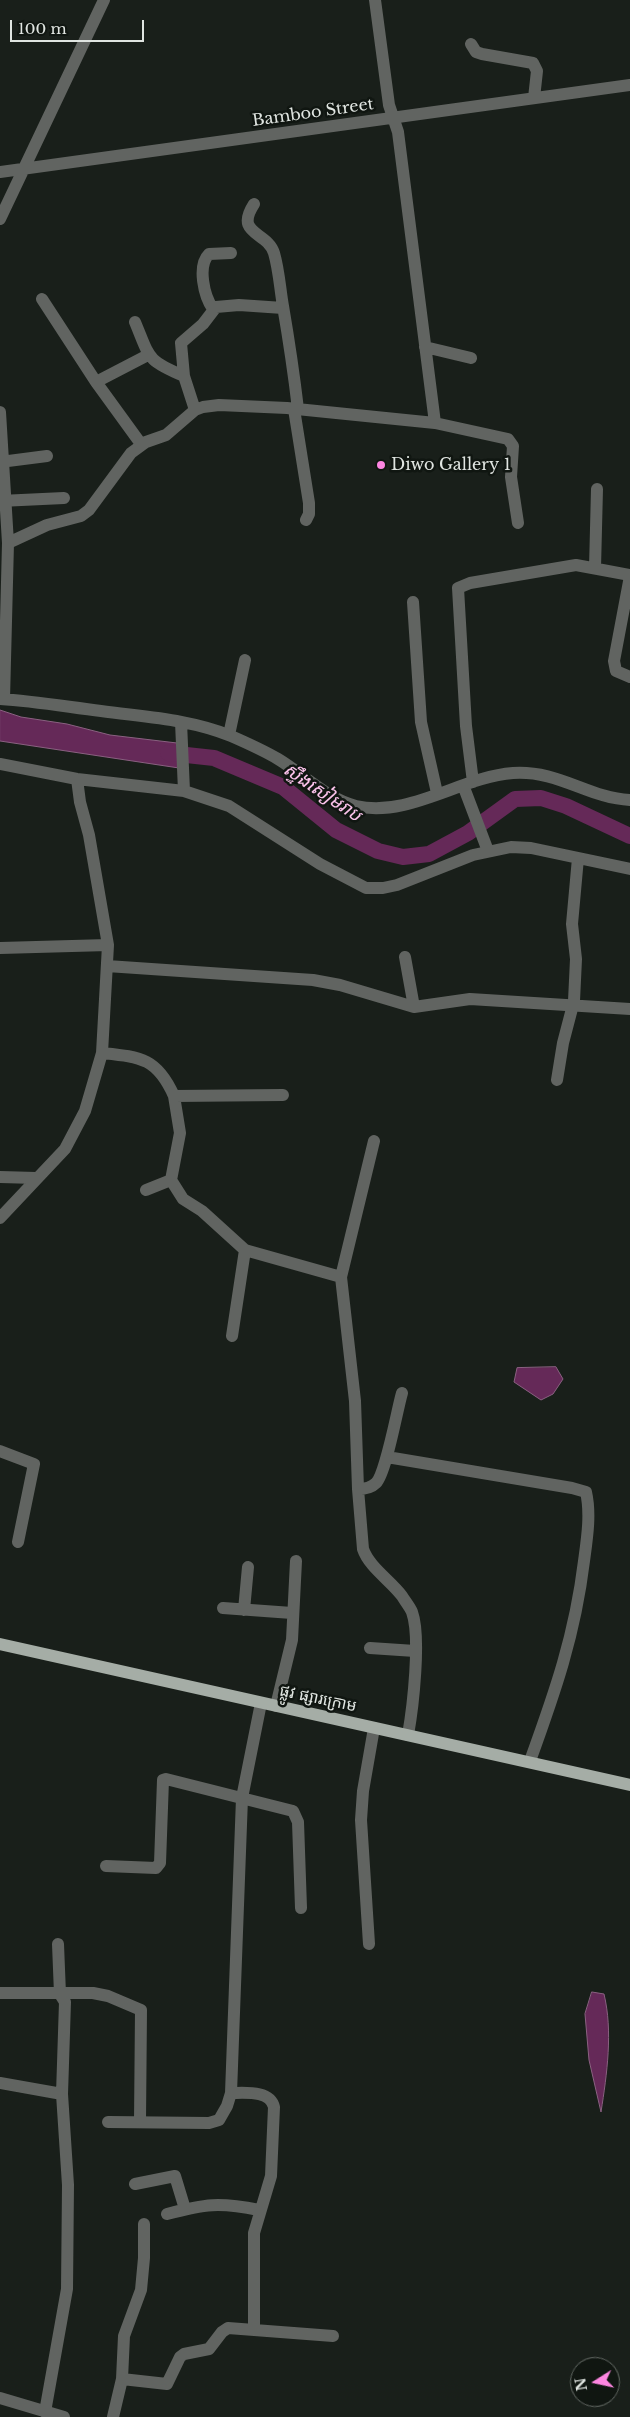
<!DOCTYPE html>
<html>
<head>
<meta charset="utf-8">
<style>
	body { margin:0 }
	#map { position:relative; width:630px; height:2417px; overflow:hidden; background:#191f1a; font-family:"Libre Baskerville",serif }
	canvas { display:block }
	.north { position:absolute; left:570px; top:2357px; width:50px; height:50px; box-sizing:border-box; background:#101611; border:1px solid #636964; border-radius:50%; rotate:260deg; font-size:14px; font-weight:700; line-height:20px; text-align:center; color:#e0e5e1 }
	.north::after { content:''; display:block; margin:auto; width:18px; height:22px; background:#fd86e1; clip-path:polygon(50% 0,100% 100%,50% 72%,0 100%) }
	.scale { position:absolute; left:10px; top:20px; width:134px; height:22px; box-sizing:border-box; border:2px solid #e0e5e1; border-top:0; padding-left:6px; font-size:15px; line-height:18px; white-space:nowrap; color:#e0e5e1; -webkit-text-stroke:4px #101611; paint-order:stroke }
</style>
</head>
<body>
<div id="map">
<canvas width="630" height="2417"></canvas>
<div class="north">N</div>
<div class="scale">100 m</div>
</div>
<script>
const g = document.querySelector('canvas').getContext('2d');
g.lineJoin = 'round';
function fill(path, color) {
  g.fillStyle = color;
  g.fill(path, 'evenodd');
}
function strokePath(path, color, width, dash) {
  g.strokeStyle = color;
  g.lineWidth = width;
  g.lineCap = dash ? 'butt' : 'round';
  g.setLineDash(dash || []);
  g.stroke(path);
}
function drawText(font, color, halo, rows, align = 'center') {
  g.font = font + ' "Libre Baskerville","Noto Sans Khmer",serif';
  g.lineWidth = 5;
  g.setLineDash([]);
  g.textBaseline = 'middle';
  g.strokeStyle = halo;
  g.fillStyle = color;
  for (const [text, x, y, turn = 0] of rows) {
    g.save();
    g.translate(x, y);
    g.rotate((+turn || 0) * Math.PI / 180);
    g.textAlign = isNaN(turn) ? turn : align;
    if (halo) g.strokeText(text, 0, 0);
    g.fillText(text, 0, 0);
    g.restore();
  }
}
const water = new Path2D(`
	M0,710L21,717L67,724L110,735L177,743L179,768L0,741Z
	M556,1367L563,1379L553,1394L541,1400L514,1382L517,1368Z
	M592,1992L604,1994C613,2031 607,2074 601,2112L589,2060L585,2014Z`);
fill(water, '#652958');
strokePath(water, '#8a6181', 1);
strokePath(new Path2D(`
	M168,753L214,758L283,787L336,830L378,851L403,857L429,854L468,833L515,799L541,798L566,806L630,836`), '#652958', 16);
strokePath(new Path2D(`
	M375,0L389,105L398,132L435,423
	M471,44L476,52L482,54L533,63L537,71L534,98
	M0,172L630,85
	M254,204C234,235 267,231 274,253C279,270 280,289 283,306C289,341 294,375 298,409
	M0,219L104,0
	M42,299L96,382L141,444
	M213,309C204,296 197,266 209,254L231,253
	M135,322C150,358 146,360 184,376
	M425,347L471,358
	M96,382L148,355
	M294,409L309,503V514L306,520
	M195,410L184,376L181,343L203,324L216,307L239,305L283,308
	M0,412L8,543L4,699
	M0,462L47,456
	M0,501L64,498
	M8,543L47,525L81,516L89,510L131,453L146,442L166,435L195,410L203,407L219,405L287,408L435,423L508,439L513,446L511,477L518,523
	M595,568L597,489
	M630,576L614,661L616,671L630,677
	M413,602L421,722L437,793
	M0,699C34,701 68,707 101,711C144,717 190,719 231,736C247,743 263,750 278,759C303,774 327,799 356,806C409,818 461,777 513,773C559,770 588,798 630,800
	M181,722L184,791
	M229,735L245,660
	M0,764L77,779L184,791L229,806L320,864L366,888H383L397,885L473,855L511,847L531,848L630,869
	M473,782L466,726L458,588L470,583L576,565L630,575
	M463,785L488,851
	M0,948L108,945
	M405,957L414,1007
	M107,966L313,980L340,985L414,1007L470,999L630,1009
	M102,1053C141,1057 157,1058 174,1096L283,1095
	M557,1080L563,1043L574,1001L576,959L572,924L578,858
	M0,1177L36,1178
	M171,1180L183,1199L202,1211L245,1250L341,1277L355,1401L358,1489L363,1549C369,1567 391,1581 402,1596C405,1601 410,1607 412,1612C421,1637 413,1707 408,1735
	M146,1190L171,1180L180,1133L174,1096
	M0,1218L65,1149L85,1111L102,1053L108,945L89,835L80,802L77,779
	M341,1277L374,1141
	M232,1336L245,1250
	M0,1451L34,1464L18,1542
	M387,1457L572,1488L586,1492C591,1514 587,1539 584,1561C575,1635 555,1692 530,1761
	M358,1489C364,1489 371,1488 376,1483C386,1473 397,1410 402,1393
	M223,1608L292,1613
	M244,1610L248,1567
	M370,1648L415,1651
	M276,1706L292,1640L296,1561
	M106,1866L156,1868L160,1863L163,1780L166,1779L293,1811L298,1822L301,1908
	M369,1944L361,1820L363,1791L374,1728
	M0,1993H93L108,1996L141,2010L140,2121
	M0,2083L62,2094
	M231,2093C245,2093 270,2090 274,2107L271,2176L254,2233V2329
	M108,2122L209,2123L219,2120L227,2106L231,2093L242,1798L261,1703
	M135,2184L175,2176L185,2209
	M167,2214C205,2204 219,2202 259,2210
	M122,2379L167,2384L180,2357L184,2354L209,2349L222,2332L228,2328L333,2336
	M0,2398L64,2417
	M45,2412L67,2289L68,2185L62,2094L65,2002L60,1994L58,1944
	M113,2417L122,2379L124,2336L141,2290L144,2258V2224`), '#616461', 12);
strokePath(new Path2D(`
	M0,1644L630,1785`), '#a5ada6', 12);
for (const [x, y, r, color] of [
	[381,465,5,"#fd86e1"]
]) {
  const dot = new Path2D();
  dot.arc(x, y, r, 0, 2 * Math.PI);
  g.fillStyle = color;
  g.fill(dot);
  strokePath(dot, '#101611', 2);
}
drawText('16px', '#e0e5e1', '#101611', [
	["Bamboo Street",313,113,-8],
	["ផ្លូវ ផ្សារក្រោម",318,1699,12]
]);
drawText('16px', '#e0e5e1', '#101611', [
	["Diwo Gallery 1",391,465]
], 'left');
drawText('italic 18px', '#fac2ea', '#101611', [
	["ស្ទឹងសៀមរាប",322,793,34]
]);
</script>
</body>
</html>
